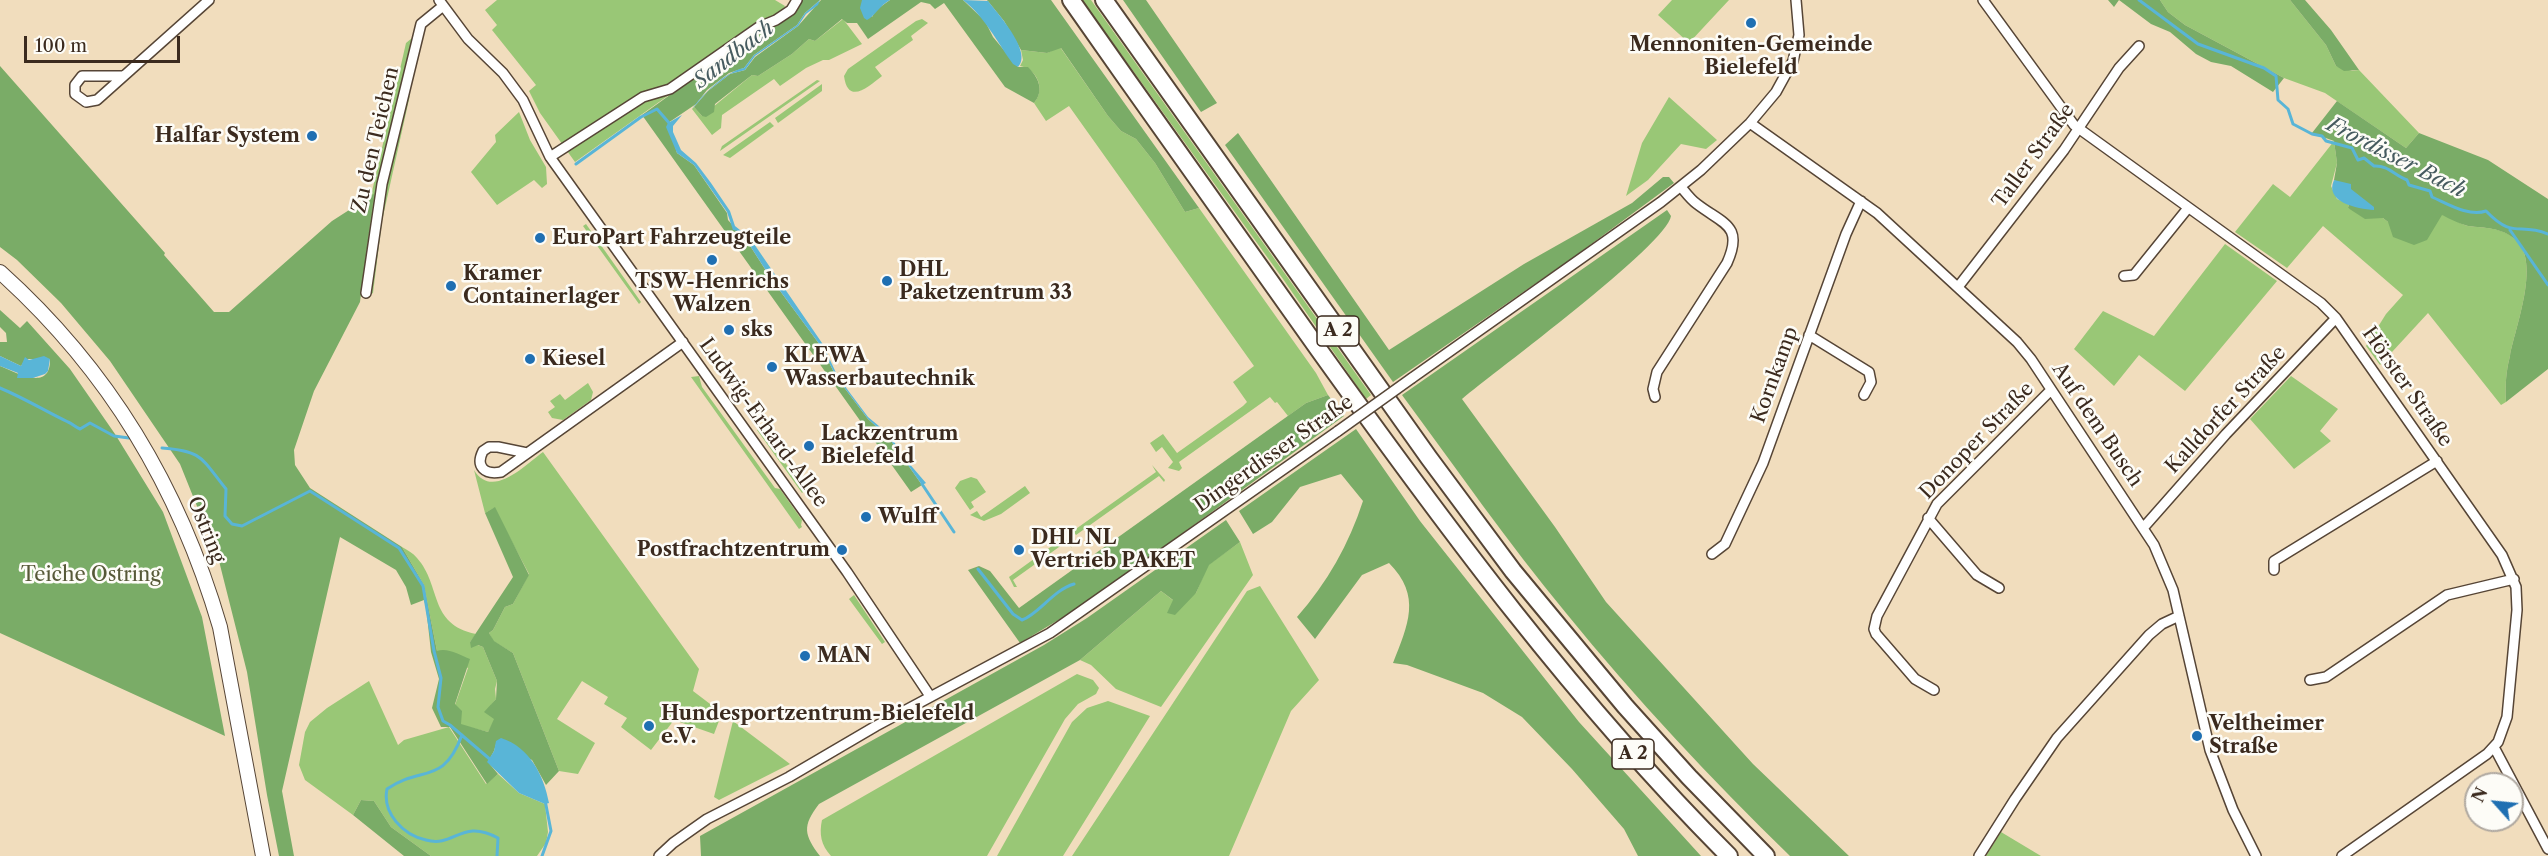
<!DOCTYPE html>
<html>
<head>
<meta charset="utf-8">
<style>
	body { margin:0 }
	#map { position:relative; width:2548px; height:856px; overflow:hidden; background:#f1ddbd; font-family:"Libre Caslon Text",serif }
	canvas { display:block }
	.north { position:absolute; left:2464px; top:772px; width:60px; height:60px; box-sizing:border-box; background:#fdfcf7; border:2px solid #afa8a0; border-radius:50%; rotate:297deg; font-size:16px; font-weight:700; line-height:24px; text-align:center; color:#3b2a1e }
	.north::after { content:''; display:block; margin:auto; width:21px; height:27px; background:#1f6fb2; clip-path:polygon(50% 0,100% 100%,50% 72%,0 100%) }
	.scale { position:absolute; left:24px; top:36px; width:156px; height:27px; box-sizing:border-box; border:3px solid #3b2a1e; border-top:0; padding-left:8px; font-size:18px; line-height:21px; white-space:nowrap; color:#3b2a1e; -webkit-text-stroke:4px #fdfcf7; paint-order:stroke }
</style>
</head>
<body>
<div id="map">
<canvas width="2548" height="856"></canvas>
<div class="north">N</div>
<div class="scale">100 m</div>
</div>
<script>
const g = document.querySelector('canvas').getContext('2d');
g.lineJoin = 'round';
function fill(path, color) {
  g.fillStyle = color;
  g.fill(path, 'evenodd');
}
function strokePath(path, color, width, dash) {
  g.strokeStyle = color;
  g.lineWidth = width;
  g.lineCap = dash ? 'butt' : 'round';
  g.setLineDash(dash || []);
  g.stroke(path);
}
function drawText(font, color, halo, rows, align = 'center') {
  g.font = font + ' "Libre Caslon Text",serif';
  g.lineWidth = 5;
  g.setLineDash([]);
  g.textBaseline = 'middle';
  g.strokeStyle = halo;
  g.fillStyle = color;
  for (const [text, x, y, turn = 0] of rows) {
    g.save();
    g.translate(x, y);
    g.rotate((+turn || 0) * Math.PI / 180);
    g.textAlign = isNaN(turn) ? turn : align;
    if (halo) g.strokeText(text, 0, 0);
    g.fillText(text, 0, 0);
    g.restore();
  }
}
fill(new Path2D(`
	M497,0H775L785,6L781,15L575,162L540,113L529,91L536,85L492,30L497,25L485,10Z
	M1082,0H1091L1371,395L1366,399L1283,279Z
	M1672,0H1729L1689,43L1658,15Z
	M2160,0H2290L2326,45L2336,66L2352,71L2359,70L2419,133L2406,148L2325,93L2284,78L2185,25L2168,12Z
	M843,19L862,44L829,60H823L806,68L780,86L774,79L722,115L721,128L712,135L692,109L694,107L702,116L752,75L758,76L792,54L809,39L815,41Z
	M922,19L928,23L911,36L913,40L875,67L882,76C869,86 848,106 844,76L848,69L916,21Z
	M412,38L414,39L369,248L366,255L373,195L371,196L406,43Z
	M1060,47L1108,116L1121,131L1136,139L1155,163L1185,212L1199,208L1316,373L1328,395L1306,403L1288,416L1277,402L1275,403L1270,397L1179,462L1182,468L1179,471L1168,468L1173,462L1162,447L1156,452L1150,443L1163,434L1177,453L1243,406L1247,402L1233,382L1254,366L1069,106L1046,121L1034,103C1046,89 1037,69 1020,66L1023,60L1021,50L1047,53Z
	M817,80L820,81L720,151L722,146Z
	M822,84V91L778,123L775,118Z
	M410,95L382,221L373,293L370,295L383,196L405,104Z
	M1669,97L1717,140L1706,149L1681,144L1648,180L1626,196L1642,143Z
	M519,112L530,140L546,167L547,184L542,188L534,180L497,205L471,172L496,142L495,135Z
	M770,122L774,126L730,158L723,155Z
	M2334,141L2337,163L2331,186L2337,199L2349,204L2348,208L2383,218L2388,222C2402,220 2429,213 2443,215C2452,217 2459,224 2468,226C2485,228 2502,227 2516,240C2541,263 2515,328 2510,356C2506,371 2505,386 2506,402L2501,405L2428,313L2380,365L2366,346L2386,314L2403,295L2323,226L2287,268L2235,232L2273,184L2290,197Z
	M586,224L641,302L639,304L583,226Z
	M2225,244L2277,281L2185,391L2139,355L2114,386L2074,349L2103,311L2154,336Z
	M699,376L702,387L775,488L780,489L802,520L801,525L802,527L799,529L691,377Z
	M2291,376L2338,409L2320,431L2331,441L2294,469L2250,419Z
	M588,383L593,392L591,400L563,420L552,418L548,412L555,407L550,401L560,394L565,400Z
	M760,428L805,490L802,493L757,430Z
	M543,452L699,669L693,691L722,713L714,734L674,720L651,750L621,727L627,718L604,704L608,697L582,681L557,719L595,743L578,774L559,771L513,653L493,641L489,633L493,630L505,607L513,604L529,574L494,508L485,513L474,470C492,500 525,465 543,452Z
	M1152,465L1165,480L1164,482L1159,476L1076,535L1073,531L1156,472Z
	M971,477L977,479L986,492L971,502L974,507L970,510L955,488L960,481Z
	M1025,486L1030,493L1001,514L984,521L970,515L977,511L981,517Z
	M1059,532H1061L1072,548L1066,542L1013,580L1017,587H1014L1009,577L1063,538Z
	M1240,542L1253,575L1161,707L1116,689L1091,665L1080,660L1161,591L1174,601L1196,593L1208,565Z
	M402,547C407,550 413,553 417,558C442,586 428,624 476,634L470,642L483,647L497,681L495,689L496,699L491,705L495,719L488,732L461,725L455,705L468,668L437,651L424,585Z
	M1260,586L1319,680L1291,711L1229,856H1072L1247,591Z
	M854,595L885,642L882,644L849,599Z
	M1077,674L1093,680L1099,688L1096,694L1078,704L1065,719L987,856H831C821,845 819,834 822,820Z
	M369,681L398,745L404,740L449,727L486,784L498,774L519,793L545,804L548,832L546,843L537,856H431L391,827L374,801L361,800L353,815L305,780L299,765L305,732L310,722L327,708Z
	M1108,701L1150,716L1063,856H997L1072,722L1087,708Z
	M733,721L790,764L719,800L714,797Z
	M2001,832L2041,856H1986Z`), '#99c776');
fill(new Path2D(`
	M802,0H820L805,13L797,25L754,55L744,68L729,73L707,90L696,104L668,123L677,153L694,165L727,213L728,220L747,241L772,280L820,345L837,378L868,419L889,438L922,485L911,492L642,115Z
	M821,0H862L872,17L876,10L890,0H963L985,21L993,37L1018,67H1028C1038,77 1045,90 1034,103L1005,87L944,3L935,9L930,4L921,2L868,39L857,23H847L842,19L815,41L809,39L792,54L758,76L752,75L715,104L714,112L706,117L702,116L694,107L708,91L730,74L745,70L755,57L798,26Z
	M987,0H1051L1199,208L1185,212L1155,163L1136,139L1121,131L1108,116L1061,48L1047,53L1021,50L1004,21Z
	M1123,0H1146L1217,103L1201,112Z
	M2108,0H2160L2168,12L2185,25L2284,78L2273,92L2231,66L2211,62L2196,54L2170,32L2151,24L2119,0L2114,7Z
	M2290,0H2305L2331,30L2359,70L2344,71L2336,66L2326,45Z
	M0,66L165,253L164,255L214,312H229L332,221L374,194L360,302L314,391L294,450L295,465L310,488L402,547L424,585L437,651C447,647 460,655 470,659L455,704L462,711L461,724L488,732L494,719L484,712L496,699L497,681L483,647L478,645L471,648L470,642L513,577L485,513L495,507L529,575L513,604L505,607L493,630L489,633L494,641L513,653L559,771L546,785L532,760L497,741L494,751L488,762L498,774L487,784L450,727H441L432,708L439,679L431,652L426,607L424,600L411,605L406,587L396,570L340,537L282,791L294,856H279L267,795L247,672L219,561L180,464L110,361L61,303L17,260L0,247Z
	M2337,101L2406,148L2419,133L2488,160L2548,199V369L2506,402C2505,386 2506,371 2510,356C2515,328 2541,263 2516,240C2501,227 2485,228 2468,226C2460,224 2450,219 2442,215L2427,240L2414,245L2393,237L2388,222L2383,218L2365,219L2348,208L2349,204L2355,206L2359,196L2334,180L2337,163L2334,141L2312,133Z
	M1238,133L1389,350L1524,264L1632,203L1663,177H1669L1674,183L1571,259L1393,382L1225,145Z
	M1667,210L1671,216C1667,245 1494,372 1462,399L1555,527L1606,602L1753,764L1849,856H1790C1711,779 1635,698 1566,613C1508,543 1456,468 1402,395Z
	M0,310L20,328L27,321L70,369L115,434L163,512L202,617L225,736L0,633V366C15,372 51,393 50,359H26L21,366L0,356V342H7L6,333L0,327Z
	M1328,395L1344,416L1085,604L1020,643L968,570L979,566L990,571L1019,608L1306,403Z
	M1356,429L1420,521L1579,722L1701,856H1638L1624,829L1572,769L1522,717L1483,693L1407,665L1393,663C1408,625 1422,596 1389,563L1362,575L1315,639L1297,617C1327,583 1349,544 1363,501L1341,474L1300,487L1272,522L1253,534L1239,511Z
	M1226,520L1240,542L1209,565L1196,593L1175,615L1167,613L1173,600L1161,591L1080,660L819,804C802,826 804,835 820,856H701L700,836L1044,645L1087,618Z
	M361,800L374,801L391,827L431,856H404L353,815Z`), '#7aac67');
fill(new Path2D(`
	M820,0L818,5L806,14L798,26L755,56L745,70L730,74L708,91L692,109C702,95 726,71 744,68L754,55L797,25L805,13Z
	M862,0H890C879,6 875,16 867,20L864,18L860,8Z
	M963,0L988,1C998,14 1033,52 1018,67L1013,64C997,42 985,17 963,0Z
	M682,115L673,126V132L681,150L696,163L711,183L730,211L735,226L750,238L822,343L838,377L868,417L891,436L901,454L926,483L922,485L889,438L868,419L837,378L820,345L772,280L747,241L738,231L733,230L727,212L694,165L677,153L666,127L668,123Z
	M2334,180L2351,184V189L2374,207V210C2357,209 2324,202 2334,180Z
	M0,356L21,366L25,357L29,360L44,356L50,359L48,371L45,374L33,378H17L18,373L0,366Z
	M501,738C530,747 544,776 549,803L545,804L519,793L487,762L494,751L496,741Z`), '#59b5d7');
strokePath(new Path2D(`
	M2139,0L2198,44L2264,68L2276,76L2278,100L2288,109L2293,124L2312,134L2322,136L2326,141L2352,148L2358,160L2364,158L2374,166C2388,165 2394,175 2407,180L2409,185L2430,191L2432,197C2448,204 2469,217 2486,211C2514,240 2518,222 2548,234
	M576,164L641,117L657,109L670,124
	M2510,230L2548,285
	M0,388C24,398 45,411 68,422C73,424 75,427 80,429L90,423L114,436L129,438
	M162,448C203,451 201,458 226,489L225,516L232,524L242,526L310,491L399,548L423,586L434,651L441,678L438,707L443,721L450,725L492,761
	M922,484L954,532
	M978,569L1013,614L1022,620C1039,614 1053,590 1074,584
	M462,735C443,786 422,765 387,789C382,813 403,835 426,840C455,848 461,818 498,838L497,856
	M542,856L551,831L545,800`), '#59b5d7', 3);
const minor = new Path2D(`
	M439,0L468,39L503,73L523,100L550,157L847,572L930,696
	M1983,0L2074,125L2321,303L2336,318L2502,555L2516,587L2517,610L2507,717L2498,742L2487,754L2342,856
	M122,76H82L75,85V94L86,102L97,100L209,0
	M1750,123L1877,213L2017,342L2031,359L2154,545L2173,590L2210,750L2233,810L2256,856
	M550,157L643,97L670,89L759,27L776,20L791,10L797,0
	M2124,276L2134,275L2188,208
	M1958,287L2064,150L2119,68L2139,46
	M366,293L382,184L421,24L443,6
	M1809,335L1869,372L1871,382L1864,395
	M1412,378L1661,202L1701,170L1750,123L1776,92L1793,61L1799,35L1796,0
	M1655,397L1653,389L1657,372L1727,263C1744,225 1723,224 1697,204C1691,200 1686,193 1681,187
	M527,453L498,447H489L483,451C475,467 485,475 501,472L683,342
	M1928,518L1977,575L1999,588
	M2144,527L2226,434L2336,318
	M1712,554L1725,544L1763,463L1846,234L1861,201
	M2274,570V561L2437,461
	M2310,680L2326,677L2447,595L2514,579
	M1934,690L1915,679L1876,634L1874,629L1877,616L1937,504L2051,390
	M2494,747L2548,849
	M659,856L673,843L707,819L789,777L876,726L1050,633L1338,431
	M1979,856L2015,799L2057,738L2149,635L2162,624L2179,616`);
const secondary = new Path2D(`
	M0,272C109,370 179,487 220,627L263,856`);
const motorway = new Path2D(`
	M1071,0C1153,117 1236,233 1319,350C1446,527 1575,702 1729,856
	M1104,0L1429,458L1513,571L1625,706L1689,777L1766,856`);
strokePath(minor, '#564536', 12);
strokePath(secondary, '#564536', 16);
strokePath(motorway, '#564536', 20);
strokePath(minor, '#fff', 9);
strokePath(secondary, '#fff', 14);
strokePath(motorway, '#fff', 16);
const minorBridge = new Path2D(`
	M1338,431L1412,378`);
strokePath(minorBridge, '#564536', 12, []);
strokePath(minorBridge, '#fff', 9);
for (const [x, y, r, color] of [
	[1751,23,6,"#1f6fb2"],
	[312,136,6,"#1f6fb2"],
	[540,238,6,"#1f6fb2"],
	[712,260,6,"#1f6fb2"],
	[887,281,6,"#1f6fb2"],
	[451,286,6,"#1f6fb2"],
	[729,330,6,"#1f6fb2"],
	[530,359,6,"#1f6fb2"],
	[772,367,6,"#1f6fb2"],
	[809,446,6,"#1f6fb2"],
	[866,517,6,"#1f6fb2"],
	[842,550,6,"#1f6fb2"],
	[1019,550,6,"#1f6fb2"],
	[805,656,6,"#1f6fb2"],
	[649,726,6,"#1f6fb2"],
	[2197,736,6,"#1f6fb2"]
]) {
  const dot = new Path2D();
  dot.arc(x, y, r, 0, 2 * Math.PI);
  g.fillStyle = color;
  g.fill(dot);
  strokePath(dot, '#fdfcf7', 2);
}
for (const [x, y, w] of [
	[1338,331,42],
	[1633,754,42]
]) {
  const box = new Path2D();
  box.roundRect(x - w / 2, y - 15, w, 30, 4.5);
  g.fillStyle = '#fdfcf7';
  g.fill(box);
  strokePath(box, '#3b2a1e', 1.5);
}
drawText('bold 18px', '#3b2a1e', null, [
	["A 2",1338,331],
	["A 2",1633,754]
]);
drawText('bold 20px', '#3b2a1e', '#fdfcf7', [
	["Mennoniten-Gemeinde",1751,45,"center"],
	["Bielefeld",1751,68,"center"],
	["Halfar System",300,136,"right"],
	["EuroPart Fahrzeugteile",552,238],
	["DHL",899,270],
	["Paketzentrum 33",899,293],
	["Kramer",463,274],
	["Containerlager",463,297],
	["TSW-Henrichs",712,282,"center"],
	["Walzen",712,305,"center"],
	["sks",741,330],
	["KLEWA",784,356],
	["Wasserbautechnik",784,379],
	["Kiesel",542,359],
	["Lackzentrum",821,434],
	["Bielefeld",821,457],
	["Wulff",878,517],
	["DHL NL",1031,538],
	["Vertrieb PAKET",1031,561],
	["Postfrachtzentrum",830,550,"right"],
	["MAN",817,656],
	["Hundesportzentrum-Bielefeld",661,714],
	["e.V.",661,737],
	["Veltheimer",2209,724],
	["Straße",2209,747]
], 'left');
drawText('20px', '#3b2a1e', '#fdfcf7', [
	["Zu den Teichen",376,140,-77],
	["Taller Straße",2034,156,-54],
	["Kornkamp",1775,375,-70],
	["Hörster Straße",2407,387,55],
	["Kalldorfer Straße",2226,410,-47],
	["Ludwig-Erhard-Allee",763,423,54],
	["Auf dem Busch",2097,425,56],
	["Donoper Straße",1977,441,-46],
	["Dingerdisser Straße",1274,454,-35],
	["Ostring",206,530,68]
]);
drawText('20px', '#575938', '#fdfcf7', [
	["Teiche Ostring",91,575]
]);
drawText('italic 21px', '#465b5f', '#fdfcf7', [
	["Sandbach",734,55,-38],
	["Frordisser Bach",2396,158,27]
]);
</script>
</body>
</html>
